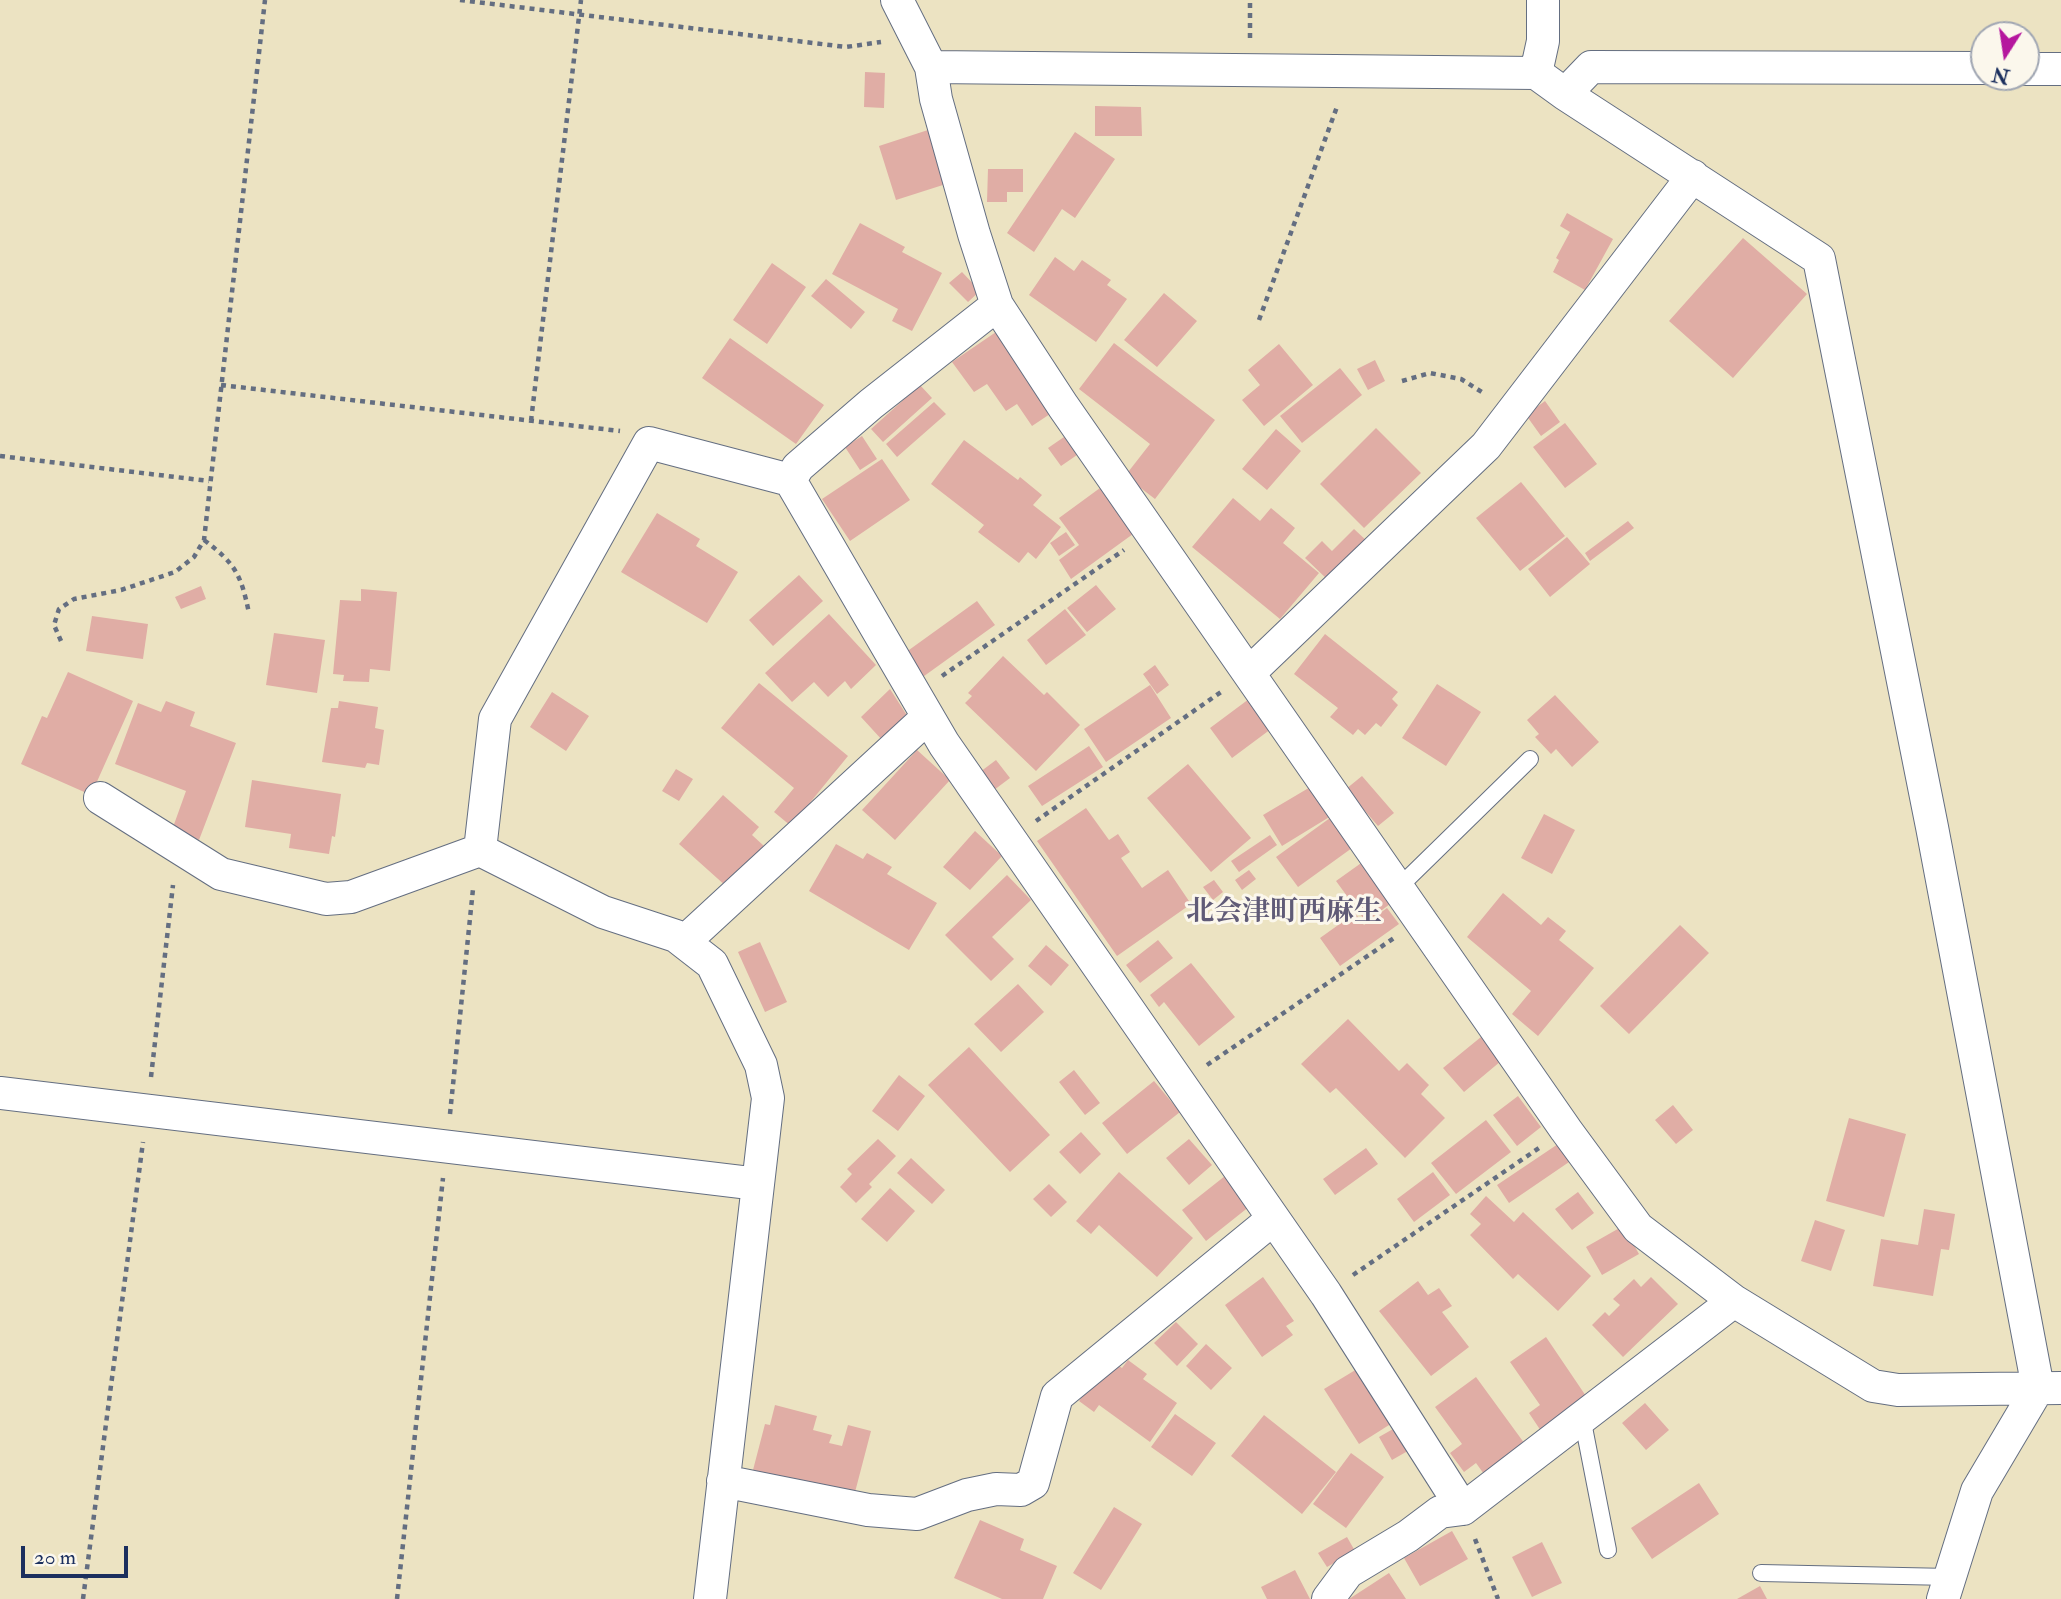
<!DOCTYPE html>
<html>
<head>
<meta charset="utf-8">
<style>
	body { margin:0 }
	#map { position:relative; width:2061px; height:1599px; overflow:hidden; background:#ece3c2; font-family:"IM FELL Double Pica",serif }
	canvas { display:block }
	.north { position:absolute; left:1970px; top:21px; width:70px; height:70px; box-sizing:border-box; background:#fbf7ec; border:2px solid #a1a7b3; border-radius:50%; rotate:192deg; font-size:19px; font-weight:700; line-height:28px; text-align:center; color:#1b2f5e }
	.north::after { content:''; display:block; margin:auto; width:24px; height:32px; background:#b5179e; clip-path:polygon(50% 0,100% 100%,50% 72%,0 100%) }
	.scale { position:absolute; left:21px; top:1546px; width:107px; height:32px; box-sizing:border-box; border:4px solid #1b2f5e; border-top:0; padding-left:9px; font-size:21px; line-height:24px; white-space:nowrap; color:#1b2f5e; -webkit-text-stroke:5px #fbf7ec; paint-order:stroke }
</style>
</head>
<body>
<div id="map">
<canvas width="2061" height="1599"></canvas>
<div class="north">N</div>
<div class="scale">20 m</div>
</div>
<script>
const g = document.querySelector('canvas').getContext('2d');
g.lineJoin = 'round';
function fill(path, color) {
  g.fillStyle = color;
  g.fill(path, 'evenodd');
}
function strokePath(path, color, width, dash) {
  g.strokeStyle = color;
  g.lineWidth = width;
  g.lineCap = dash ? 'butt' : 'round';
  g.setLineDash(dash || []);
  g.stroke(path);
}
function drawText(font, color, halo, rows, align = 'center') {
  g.font = font + ' "IM FELL Double Pica","Noto Serif JP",serif';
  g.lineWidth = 6;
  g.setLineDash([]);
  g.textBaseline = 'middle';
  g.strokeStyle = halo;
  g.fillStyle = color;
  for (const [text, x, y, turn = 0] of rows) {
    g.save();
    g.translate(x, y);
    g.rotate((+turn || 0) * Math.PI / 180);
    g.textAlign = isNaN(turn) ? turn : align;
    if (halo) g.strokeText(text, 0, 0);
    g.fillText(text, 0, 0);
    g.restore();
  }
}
fill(new Path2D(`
	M865,72L885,73L884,108L864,107Z
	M1095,106L1141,107L1142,136H1095Z
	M928,130L946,184L896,200L879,146Z
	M1075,132L1115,159L1075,218L1062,209L1034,252L1007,233Z
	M988,169H1023V192H1007V202H987Z
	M1567,213L1613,239L1585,290L1553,272L1559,260L1556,258L1570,232L1560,226Z
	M860,223L905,247L902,252L942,273L912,331L892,321L898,309L832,274Z
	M1743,238L1807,294L1733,378L1669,321Z
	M1055,257L1074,271L1082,260L1111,280L1107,285L1127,299L1096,342L1029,295Z
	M772,263L806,287L767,344L733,320Z
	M962,272L980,291L968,302L949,283Z
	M826,279L865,312L851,329L811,296Z
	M1164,293L1197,321L1157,367L1124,340Z
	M996,332L1053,412L1032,426L1017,404L1006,411L987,384L974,392L952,362Z
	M730,338L824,405L796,444L702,378Z
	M1114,343L1215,420L1155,499L1125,476L1150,444L1079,389Z
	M1279,344L1313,385L1264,426L1242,400L1260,385L1248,370Z
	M1375,360L1385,381L1368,390L1357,369Z
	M1340,368L1362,395L1302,443L1280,416Z
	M920,385L932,398L883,442L871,429Z
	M1545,401L1560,422L1541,436L1526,415Z
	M934,402L946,414L897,457L886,444Z
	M1565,423L1597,464L1565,488L1533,447Z
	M1376,428L1421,473L1364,528L1320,484Z
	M1276,429L1301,451L1267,490L1242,469Z
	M862,436L877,459L860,470L845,447Z
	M1064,437L1077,455L1061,466L1048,448Z
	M964,440L1018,480L1020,477L1042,495L1033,505L1061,527L1036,559L1028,552L1019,563L978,532L984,525L931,484Z
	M882,459L910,500L850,541L822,499Z
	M1521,482L1565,536L1520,571L1476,518Z
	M1100,488L1133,534L1071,579L1059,560L1079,545L1059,518Z
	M1233,498L1260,521L1271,508L1295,528L1283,543L1319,573L1280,619L1192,547Z
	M657,513L700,539L696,546L738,572L707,623L621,572Z
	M1628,521L1634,528L1590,561L1585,553Z
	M1354,529L1368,542L1329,581L1305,558L1322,541L1332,551Z
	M1066,532L1075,545L1059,556L1050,543Z
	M1567,537L1590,564L1550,597L1528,569Z
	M799,575L823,601L773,646L749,620Z
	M1096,585L1116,609L1087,632L1067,608Z
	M201,586L206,599L181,609L175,597Z
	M361,589L397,592L390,671L370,669L369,682L343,681L344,675L333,674L340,600L361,601Z
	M977,601L995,625L920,679L902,655Z
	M1065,609L1086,635L1046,665L1027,640Z
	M829,614L876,665L851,689L845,681L828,697L814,682L792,702L765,673Z
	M92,616L148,624L143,659L86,651Z
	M274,633L325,640L317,693L266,685Z
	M1325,634L1398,692L1392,699L1398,705L1381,727L1376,723L1365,735L1358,729L1353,735L1330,717L1338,708L1294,674Z
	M1003,656L1044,695L1047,692L1080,725L1036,771L965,703L972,696L968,693Z
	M1155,665L1169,685L1157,694L1143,674Z
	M68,672L133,701L91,795L21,764L42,716L47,718Z
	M759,683L848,756L791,826L774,812L794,788L721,728Z
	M1437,684L1481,712L1446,766L1402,738Z
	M1150,685L1171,718L1106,762L1084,729Z
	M890,689L908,717L883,741L861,717Z
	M552,692L589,716L566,751L530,727Z
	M1555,695L1599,742L1572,767L1556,749L1551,754L1535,737L1539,734L1527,720Z
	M1249,699L1271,729L1232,758L1210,728Z
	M166,701L195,712L190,726L236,743L199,840L172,830L186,791L115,764L138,703L161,712Z
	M339,701L378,707L375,728L384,730L379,765L367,763L365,768L322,762L331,708H338Z
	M1089,746L1103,767L1042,806L1028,786Z
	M917,750L950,780L895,840L862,810Z
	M996,760L1010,778L994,790L980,772Z
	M1188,764L1251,838L1211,872L1147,798Z
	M676,769L693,779L679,801L662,791Z
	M1362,776L1394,813L1378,826L1346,789Z
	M252,780L341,794L335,837L332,836L329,854L289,848L291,834L245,827Z
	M1312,786L1331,816L1282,846L1263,815Z
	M723,795L759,827L752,835L764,846L727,887L679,844Z
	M1086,808L1109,840L1118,834L1130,852L1121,858L1142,888L1168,870L1191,904L1117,956L1037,841Z
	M1544,814L1575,830L1552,874L1521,858Z
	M1330,818L1352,848L1298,887L1276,857Z
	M975,831L1002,856L970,890L943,867Z
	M1270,835L1277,845L1239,872L1231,861Z
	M836,844L863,859L867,853L892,867L887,874L937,903L909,950L809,891Z
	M1364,861L1394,901L1366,922L1336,881Z
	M1249,870L1256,879L1242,890L1235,880Z
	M1007,875L1031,900L992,937L1014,959L991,981L945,935Z
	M1214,880L1223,892L1213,900L1203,887Z
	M1503,893L1541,925L1548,917L1566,931L1559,940L1594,968L1538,1036L1512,1014L1531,991L1467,937Z
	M1387,908L1399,924L1340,966L1320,938L1355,913L1364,925Z
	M1680,925L1709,953L1629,1034L1600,1006Z
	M1158,940L1173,958L1140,983L1126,965Z
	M760,942L787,1002L765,1012L738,952Z
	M1046,945L1069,965L1051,986L1028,966Z
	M1191,963L1235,1017L1199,1046L1164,1002L1159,1007L1150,995Z
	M1018,984L1044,1012L1001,1052L974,1024Z
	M1348,1019L1399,1071L1407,1063L1429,1085L1421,1094L1445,1118L1405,1158L1336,1088L1330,1093L1301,1064Z
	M1481,1037L1501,1061L1464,1092L1443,1068Z
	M969,1047L1050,1135L1010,1172L928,1085Z
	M1074,1070L1100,1103L1085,1115L1059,1082Z
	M899,1075L925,1096L898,1131L872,1111Z
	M1154,1081L1180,1112L1127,1154L1102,1123Z
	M1518,1096L1541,1127L1517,1146L1493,1115Z
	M1673,1105L1693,1130L1676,1144L1655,1120Z
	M1849,1118L1906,1134L1884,1217L1826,1201Z
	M1486,1120L1511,1152L1456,1194L1431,1163Z
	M1081,1132L1101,1154L1080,1174L1059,1152Z
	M878,1139L896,1156L869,1184L872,1187L856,1203L840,1187L852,1174L847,1169Z
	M1189,1139L1212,1165L1189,1185L1166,1158Z
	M1561,1142L1572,1160L1509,1203L1497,1185Z
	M1366,1148L1378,1164L1335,1195L1323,1179Z
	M911,1158L945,1190L932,1204L897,1173Z
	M1119,1172L1193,1238L1157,1277L1099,1225L1091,1234L1076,1221Z
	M1433,1172L1450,1195L1414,1222L1397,1199Z
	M1225,1176L1250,1206L1206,1241L1182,1210Z
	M1049,1184L1067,1202L1051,1217L1033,1199Z
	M890,1188L915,1211L887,1242L861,1219Z
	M1578,1192L1594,1213L1572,1230L1555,1209Z
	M1486,1196L1514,1222L1523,1212L1591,1276L1558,1311L1518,1274L1513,1279L1470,1235L1481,1224L1470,1214Z
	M1924,1209L1955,1214L1949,1250L1941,1249L1933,1296L1873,1286L1881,1239L1918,1245Z
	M1815,1220L1845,1230L1831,1271L1801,1261Z
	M1623,1226L1639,1254L1602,1275L1586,1247Z
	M1263,1277L1294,1321L1286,1326L1293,1335L1262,1357L1225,1305Z
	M1651,1277L1678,1304L1623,1357L1592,1325L1605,1312L1609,1316L1620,1305L1613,1299L1634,1279L1641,1287Z
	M1418,1281L1428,1295L1439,1288L1452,1306L1442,1312L1469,1347L1431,1376L1379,1311Z
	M1176,1322L1198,1344L1177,1366L1154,1343Z
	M1546,1337L1590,1402L1543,1434L1529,1413L1540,1405L1510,1362Z
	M1206,1344L1232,1368L1211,1390L1186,1366Z
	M1109,1359L1122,1368L1128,1360L1147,1374L1143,1379L1177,1403L1150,1442L1099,1405L1094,1412L1079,1401Z
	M1362,1366L1397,1420L1359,1444L1324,1389Z
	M1476,1377L1530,1451L1489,1481L1476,1463L1464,1472L1450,1453L1462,1444L1435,1407Z
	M1645,1403L1669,1430L1646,1450L1622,1423Z
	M775,1405L817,1416L813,1430L832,1435L829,1443L842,1446L848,1425L871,1431L854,1496L753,1470L765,1424L770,1425Z
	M1175,1414L1216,1443L1192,1476L1151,1447Z
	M1264,1415L1336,1472L1302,1514L1231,1456Z
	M1400,1425L1413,1448L1392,1460L1379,1437Z
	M1351,1453L1384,1477L1346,1528L1313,1504Z
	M1699,1483L1719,1514L1652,1559L1631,1528Z
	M1114,1507L1142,1524L1101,1590L1073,1573Z
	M980,1520L1024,1539L1020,1550L1057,1566L1043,1599H1002L954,1578Z
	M1452,1531L1468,1559L1420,1586L1404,1558Z
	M1347,1537L1355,1551L1327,1567L1318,1553Z
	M1542,1542L1562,1583L1532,1597L1512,1557Z
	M1295,1570L1310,1599H1267L1261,1587Z
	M1389,1573L1406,1599H1349Z
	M1760,1586L1767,1599H1737Z`), '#e0ada5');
const service = new Path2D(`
	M1398,888L1530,759
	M1582,1417L1608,1550
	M1761,1573L1950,1577`);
const minor = new Path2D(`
	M897,0L931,67L936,99L974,234L997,305L1063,406L1566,1130L1638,1228L1734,1301L1873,1386L1898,1390L2061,1388
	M931,67L1536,73L1565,94L1819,259L1932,827L2038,1388L1977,1491L1943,1599
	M2026,69H2061
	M1536,73L1543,41V0
	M1565,94L1591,67L1984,68
	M997,305L871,404L798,467L790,480L944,744L1326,1294L1463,1509L1734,1301
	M1249,673L1486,446L1693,176
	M100,798L221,874L326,899L351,897L480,850
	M684,942L928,717
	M0,1093L758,1184
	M723,1481L868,1510L917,1514L967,1495L996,1489L1021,1490L1033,1483L1057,1396L1273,1219
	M710,1599L768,1098L761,1065L712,964L676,936L603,912L480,850L495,719L649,443L790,480
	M1328,1599L1348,1572L1408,1536L1440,1512L1463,1509`);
strokePath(service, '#646e81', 18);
strokePath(minor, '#646e81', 34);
strokePath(new Path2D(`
	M460,0L846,47L881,42
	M1250,38V0
	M1259,320L1338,104
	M1402,381L1430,373L1461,379L1485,394
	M221,385L620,431
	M531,421L581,0
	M0,456L209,481
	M204,540C236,564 241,575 249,613
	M61,641L54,625L59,609L74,599L121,590L175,572L194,557L204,540L265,0
	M942,676L1124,550
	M1036,821L1221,692
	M1207,1065L1394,938
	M151,1077L173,885
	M450,1114L473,889
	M1353,1275L1539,1148
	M1475,1539L1498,1599
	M83,1599L143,1142
	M397,1599L443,1178`), '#646e81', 4.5, [5, 5]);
strokePath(service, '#fff', 16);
strokePath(minor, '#fff', 32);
drawText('bold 28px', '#605b77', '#fbf7ec', [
	["北会津町西麻生",1284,914]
]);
</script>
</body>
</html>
